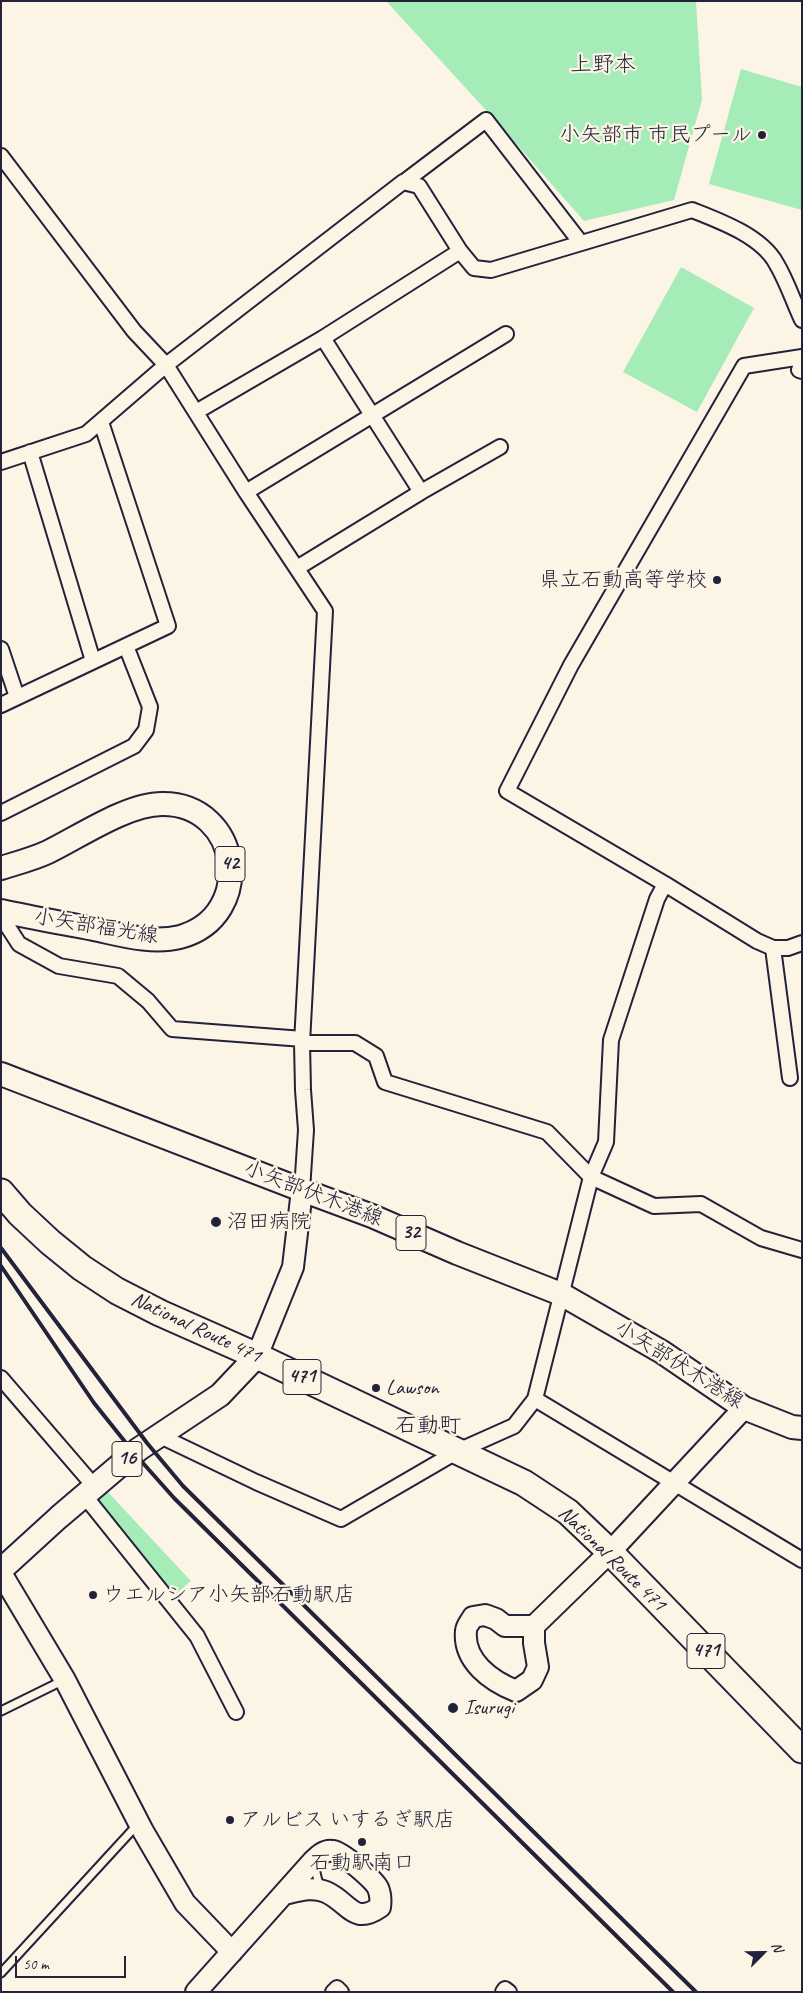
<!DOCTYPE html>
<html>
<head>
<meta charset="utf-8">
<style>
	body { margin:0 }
	#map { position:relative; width:803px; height:1993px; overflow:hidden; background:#fcf5e5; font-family:Caveat,sans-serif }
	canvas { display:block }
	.frame { position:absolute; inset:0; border:2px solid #22223b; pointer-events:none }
	.north { position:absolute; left:738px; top:1928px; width:50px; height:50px; -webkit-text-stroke:4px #fcf5e5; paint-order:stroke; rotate:67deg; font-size:14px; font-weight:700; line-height:20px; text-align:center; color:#22223b }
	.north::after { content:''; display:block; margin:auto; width:18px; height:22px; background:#22223b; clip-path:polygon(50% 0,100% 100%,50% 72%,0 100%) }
	.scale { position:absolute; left:15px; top:1956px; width:111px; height:22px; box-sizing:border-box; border:2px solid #22223b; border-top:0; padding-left:6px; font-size:15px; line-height:18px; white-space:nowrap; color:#22223b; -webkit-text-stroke:4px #fcf5e5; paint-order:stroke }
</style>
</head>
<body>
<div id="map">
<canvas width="803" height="1993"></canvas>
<div class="frame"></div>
<div class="north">N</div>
<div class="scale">50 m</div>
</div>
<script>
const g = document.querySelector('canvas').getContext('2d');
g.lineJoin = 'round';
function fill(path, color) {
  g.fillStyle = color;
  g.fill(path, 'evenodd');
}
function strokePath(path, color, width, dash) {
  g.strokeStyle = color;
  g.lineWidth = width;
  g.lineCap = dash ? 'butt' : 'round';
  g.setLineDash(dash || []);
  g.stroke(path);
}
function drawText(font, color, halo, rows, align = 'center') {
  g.font = font + ' Caveat,"Klee One",sans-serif';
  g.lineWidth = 4.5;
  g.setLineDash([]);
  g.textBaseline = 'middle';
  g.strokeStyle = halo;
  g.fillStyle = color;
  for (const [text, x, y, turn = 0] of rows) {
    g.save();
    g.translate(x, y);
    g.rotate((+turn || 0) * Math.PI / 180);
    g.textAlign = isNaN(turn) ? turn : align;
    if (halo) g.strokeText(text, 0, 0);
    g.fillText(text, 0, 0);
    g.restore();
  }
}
fill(new Path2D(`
	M386,1H696L702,100L674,200L584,221L495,120Z
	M741,69L802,87V210L709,184Z
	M681,267L754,308L697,412L623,372Z
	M105,1489L191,1581L171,1598L95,1499Z`), '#a6ecb8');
const lane = new Path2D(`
	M1,1711L64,1680
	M314,1864L318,1881L322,1886
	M1,1973L137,1825`);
const street = new Path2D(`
	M1,156L134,331L166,365L246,492L325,611L302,1043L303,1090L306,1130L302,1190
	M404,182L486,120L581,243
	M323,338L421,492
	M802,357L744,366L571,665L507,791L665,884L757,941L773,948H788L802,943
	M802,363L799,370L802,371
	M196,412L323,338L460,251
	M30,452L93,661
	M1,462L86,434L166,365L403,182L419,186L460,251L474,268L491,270L692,210C720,221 761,236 776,263C787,281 793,301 802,320
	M246,492L506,334
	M297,568L421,492L500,447
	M1,649L17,697
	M1,705L168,626L101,422
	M1,813L134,746L146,730L150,707L126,646
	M1,916L19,944L59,966L118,976L148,1001L172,1029L303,1039
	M773,948L790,1078
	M302,1043H355L376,1056L385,1082L547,1132L591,1177L654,1206L701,1204L761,1238L802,1250
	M1,1378L94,1486
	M535,1399L802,1560
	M158,1435L256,1482L341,1519L458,1451L514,1426L535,1399L591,1177L606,1142L611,1040L657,899L665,884
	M84,1495L197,1636L236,1712
	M333,1992L337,1988L341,1992
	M503,1992L505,1989L509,1992`);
const secondary = new Path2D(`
	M257,1356L293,1267L302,1190
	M1,1573L65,1680L143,1831L185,1903L232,1952
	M485,1615L496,1619L505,1626H534V1643L538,1667L532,1680L516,1691C491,1681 463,1661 466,1631C466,1626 471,1621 473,1617Z
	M534,1626L610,1552L744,1408
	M196,1992L313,1861C318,1856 325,1849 333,1851C342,1852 374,1880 378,1888C381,1895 381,1900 380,1907C353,1926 349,1902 326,1892C312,1886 298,1891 284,1894`);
const primary = new Path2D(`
	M1,868C17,863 33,859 48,852C79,837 127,804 162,804C241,803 257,916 180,937C152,944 122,935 94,929C63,923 32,918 1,911
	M1,1074L302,1190L372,1216L457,1253L561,1294L662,1352L744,1408L792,1427L802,1428
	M1,1570L59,1517L139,1449L220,1395L257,1356`);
const highway = new Path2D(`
	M1,1192L20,1214L50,1242L82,1268L117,1291L160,1313L257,1356L524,1483L568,1512L610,1552L802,1750`);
strokePath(lane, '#22223b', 11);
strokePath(street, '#22223b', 18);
strokePath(secondary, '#22223b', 24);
strokePath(primary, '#22223b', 26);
strokePath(highway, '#22223b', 29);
strokePath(lane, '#fcf5e5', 7);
strokePath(street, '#fcf5e5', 14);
strokePath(secondary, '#fcf5e5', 20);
strokePath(primary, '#fcf5e5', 22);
strokePath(highway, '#fcf5e5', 25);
strokePath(new Path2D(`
	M1,1248L147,1443L183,1486L696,1992
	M1,1266L94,1403L134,1453L174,1498L673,1992`), '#22223b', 4);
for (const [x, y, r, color] of [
	[762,135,5,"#22223b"],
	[717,580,5,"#22223b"],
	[216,1222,6,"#22223b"],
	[376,1388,5,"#22223b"],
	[93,1595,5,"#22223b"],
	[453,1708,6,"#22223b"],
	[230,1820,5,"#22223b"],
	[362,1842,5,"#22223b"]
]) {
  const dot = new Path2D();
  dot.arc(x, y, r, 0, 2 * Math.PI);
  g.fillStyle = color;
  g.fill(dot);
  strokePath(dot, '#fcf5e5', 2);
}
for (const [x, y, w] of [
	[230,864,30],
	[411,1233,30],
	[302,1377,38],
	[127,1459,30],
	[706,1651,38]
]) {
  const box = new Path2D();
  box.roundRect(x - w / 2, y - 17.5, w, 35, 4);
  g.fillStyle = '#fcf5e5';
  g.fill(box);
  strokePath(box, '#22223b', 1);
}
drawText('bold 20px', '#22223b', null, [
	["42",230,864],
	["32",411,1233],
	["471",302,1377],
	["16",127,1459],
	["471",706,1651]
]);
drawText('21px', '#22223b', '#fcf5e5', [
	["小矢部市 市民プール",752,135,"right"],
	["県立石動高等学校",707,580,"right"],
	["沼田病院",227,1222],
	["Lawson",386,1388],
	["ウエルシア小矢部石動駅店",103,1595],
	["Isurugi",464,1708],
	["アルビス いするぎ駅店",240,1820],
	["石動駅南口",362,1863,"center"]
], 'left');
drawText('21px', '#22223b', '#fcf5e5', [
	["小矢部福光線",96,927,9],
	["小矢部伏木港線",313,1194,21],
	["National Route 471",196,1328,25],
	["小矢部伏木港線",679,1365,32],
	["National Route 471",612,1559,44]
]);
drawText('22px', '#22223b', '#fcf5e5', [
	["上野本",603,65],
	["石動町",428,1426]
]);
</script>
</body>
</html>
